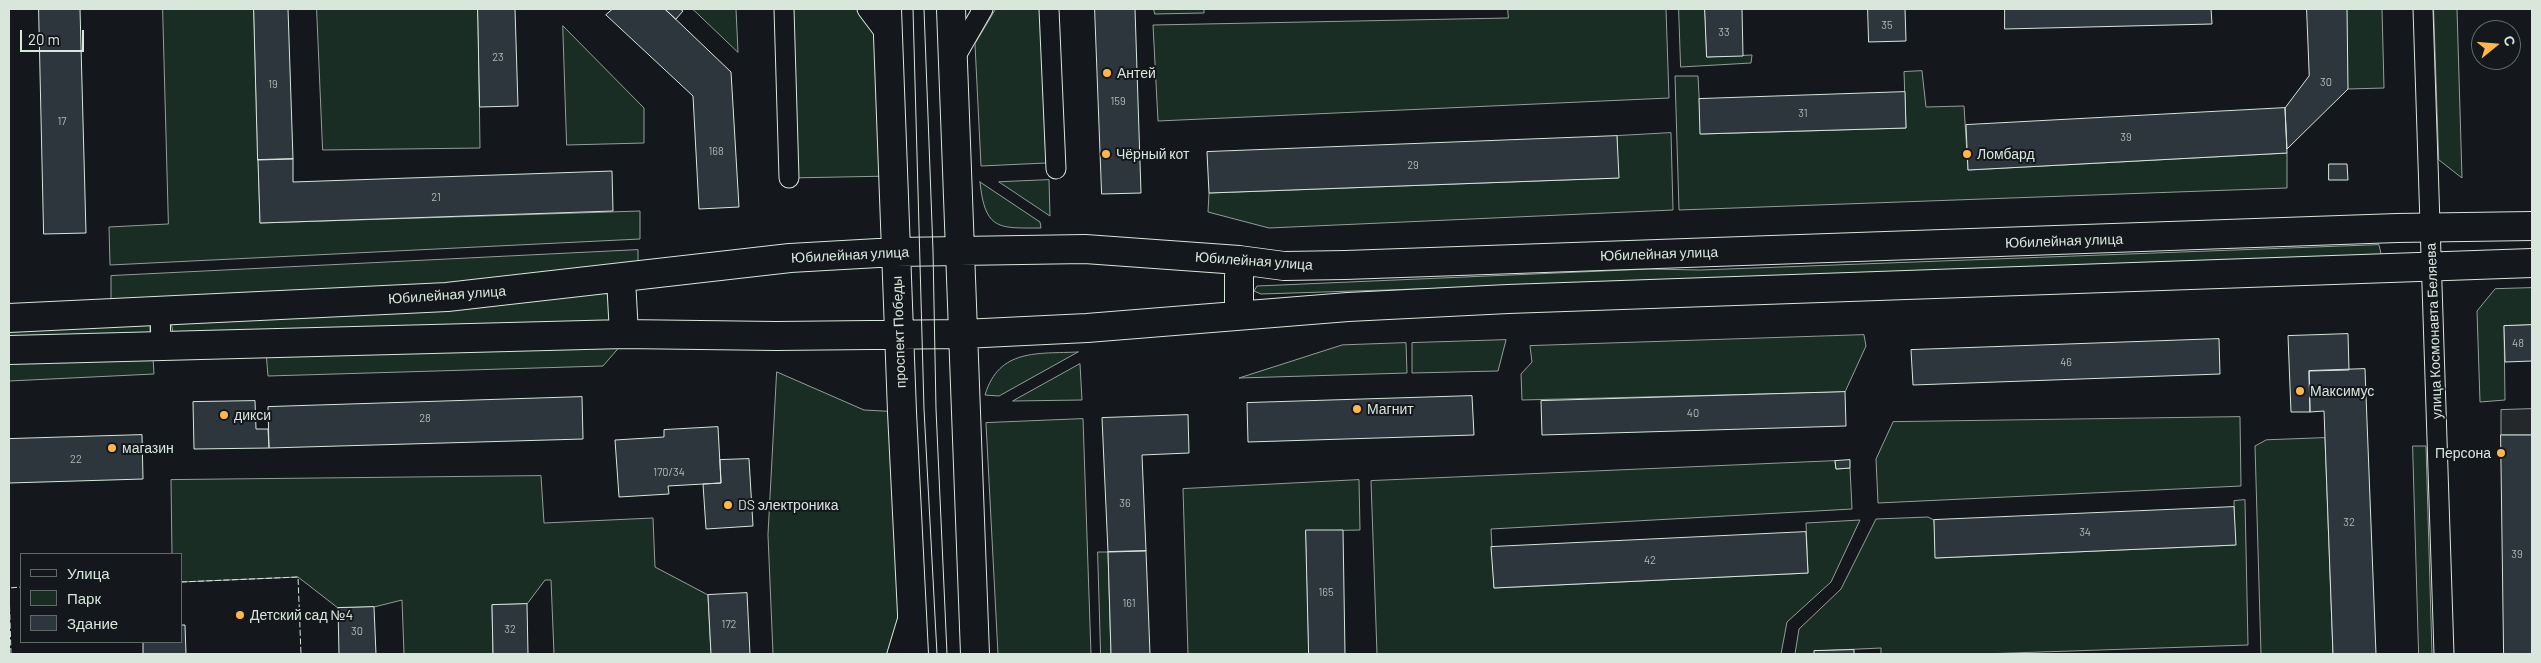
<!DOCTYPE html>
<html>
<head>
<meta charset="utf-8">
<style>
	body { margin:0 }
	#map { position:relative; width:2541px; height:663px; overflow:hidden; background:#14181c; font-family:Barlow,sans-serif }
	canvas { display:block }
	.frame { position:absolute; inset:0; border:10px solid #d8e6dc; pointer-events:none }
	.legend { position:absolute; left:20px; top:553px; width:162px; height:90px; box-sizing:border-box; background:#14181c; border:1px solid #626a69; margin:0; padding:6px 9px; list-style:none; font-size:15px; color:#d8e6dc }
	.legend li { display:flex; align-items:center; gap:10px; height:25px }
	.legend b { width:25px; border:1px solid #626a69 }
	.north { position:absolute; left:2471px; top:20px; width:50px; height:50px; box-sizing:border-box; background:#14181c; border:1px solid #626a69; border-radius:50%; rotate:73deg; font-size:14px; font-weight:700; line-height:20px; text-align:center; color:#d8e6dc }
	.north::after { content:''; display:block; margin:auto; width:18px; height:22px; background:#ffb74d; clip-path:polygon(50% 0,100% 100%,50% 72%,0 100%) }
	.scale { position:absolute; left:20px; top:30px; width:64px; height:22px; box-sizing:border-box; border:2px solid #d8e6dc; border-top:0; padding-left:6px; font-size:15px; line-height:18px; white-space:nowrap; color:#d8e6dc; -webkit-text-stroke:4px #14181c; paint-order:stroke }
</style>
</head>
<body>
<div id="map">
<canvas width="2541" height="663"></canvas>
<div class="frame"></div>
<ul class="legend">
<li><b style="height:6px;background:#14181c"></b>Улица</li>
<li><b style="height:14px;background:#1a2d24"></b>Парк</li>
<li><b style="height:14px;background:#2c363c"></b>Здание</li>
</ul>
<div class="north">С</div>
<div class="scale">20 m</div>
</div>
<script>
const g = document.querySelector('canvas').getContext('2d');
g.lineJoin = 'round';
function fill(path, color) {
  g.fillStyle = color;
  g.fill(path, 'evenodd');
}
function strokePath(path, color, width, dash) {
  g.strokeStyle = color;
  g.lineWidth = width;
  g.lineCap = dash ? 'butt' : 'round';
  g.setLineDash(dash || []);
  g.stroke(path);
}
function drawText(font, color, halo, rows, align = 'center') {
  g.font = font + ' Barlow,sans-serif';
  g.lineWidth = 4;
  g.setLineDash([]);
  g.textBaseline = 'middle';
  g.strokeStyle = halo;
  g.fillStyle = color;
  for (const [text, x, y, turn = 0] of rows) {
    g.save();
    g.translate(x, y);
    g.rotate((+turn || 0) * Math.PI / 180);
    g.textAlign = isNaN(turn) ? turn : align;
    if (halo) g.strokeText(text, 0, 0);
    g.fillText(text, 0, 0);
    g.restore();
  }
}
const green = new Path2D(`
	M163,9H254L260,223L640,211V239L110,265L109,227L168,224Z
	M317,9H478L480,148L323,150Z
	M693,9H736L738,52Z
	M784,9H887L893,176L789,178Z
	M996,9H1040L1046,163L981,166L975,44Z
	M1154,9H1204V13L1155,14Z
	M1508,9H1666L1669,98L1158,121L1153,25L1508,18Z
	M1679,9H1705L1707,57L1752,55L1751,63L1681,67Z
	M2347,9H2382L2384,88L2348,89Z
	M2434,9H2457L2462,178L2439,160Z
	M563,26L644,108V143L567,145Z
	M1922,71L1926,107L1964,106L1968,170L2287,153V188L1679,210L1675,76H1698L1701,134L1906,128L1904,72Z
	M1671,133L1673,210L1269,228L1208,212L1209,193L1618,178L1617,136Z
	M1049,180L1050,216L999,182Z
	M980,182L1040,222L1041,228C999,228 985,231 980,182Z
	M2379,245L2382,258L1261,294L1254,291L1257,286L1649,269L1700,270Z
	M638,250V268L447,289L111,306V276Z
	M2532,288V325L2504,326L2505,400L2480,402L2477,311L2495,289Z
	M610,290L612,322L173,334L171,321Z
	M150,323V335L9,339V327Z
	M1864,335L1866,346L1845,392L1522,400L1521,374L1532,362L1530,346Z
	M1506,340L1498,371L1412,373V343Z
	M1406,343L1407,373L1239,378L1342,345Z
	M622,344L603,366L268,376L266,352Z
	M1078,352L999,396L985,395C999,348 1038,354 1078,352Z
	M153,357L154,374L9,381V362Z
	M1080,364L1082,400L1013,401Z
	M777,372L864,410L902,412L914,654H773L768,535Z
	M2240,417L2241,486L1878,503L1876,459L1893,422Z
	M1083,419L1091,654H998L986,423Z
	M2325,438L2333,654H2261L2255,446L2266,440Z
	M2413,446H2426L2432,654H2419Z
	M1835,461L1836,469L1850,468L1852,509L1491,529L1494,588L1808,573L1806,523L1860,520L1831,582L1787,622L1781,654H1377L1371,481Z
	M541,476L544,523L653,518L655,567L708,595L711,654H554L551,580H545L527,604L492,605L493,654H404L402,600L374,607L338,608L298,577L181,582V554H172L171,480Z
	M1359,480L1360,530L1306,531L1309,654H1188L1183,489Z
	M2245,500L2248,645L1982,654H1881V648L1815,651L1814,654H1795L1799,629L1841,589L1876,519L1928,517L1934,520L1936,558L2235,545L2234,501Z
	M1098,552H1108L1111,654H1101Z`);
fill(green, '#1a2d24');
strokePath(green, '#939e99', 1);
const parking = new Path2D(`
	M2532,409V435H2501V410Z`);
fill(parking, '#24282b');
strokePath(parking, '#939e99', 1);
const building = new Path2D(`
	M39,9H80L86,233L44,234Z
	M254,9H288L293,159L258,160Z
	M478,9H515L518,106L480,107Z
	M613,9H665L731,72L739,207L699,209L693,96L606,15Z
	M665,9H680L683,11L676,19Z
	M1095,9H1135L1141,193L1102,194Z
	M1705,9H1742L1743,56L1707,57Z
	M1868,9H1905L1906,41L1869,42Z
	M2005,9H2211L2212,24L2005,29Z
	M2307,9H2347L2348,89L2287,149L2285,108L2309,76Z
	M1905,92L1906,128L1700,134L1699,99Z
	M2285,108L2287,153L1968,170L1966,125Z
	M1617,136L1619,178L1209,193L1207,152Z
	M293,159V182L612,171L613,211L260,223L258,160Z
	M2329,164H2347L2348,180H2329Z
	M2532,325V361L2505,362L2504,326Z
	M2348,334L2349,370L2309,371L2310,412H2291L2288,336Z
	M2219,339L2220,374L1913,385L1911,350Z
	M2365,369L2376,654H2333L2324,411L2310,412L2309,371Z
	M1845,392L1846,426L1542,435L1541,401Z
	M1472,396L1474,435L1248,442L1247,403Z
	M582,397L583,439L269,448L268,407Z
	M255,401L256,429H268L269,448L194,449L193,402Z
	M1188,415L1189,453L1142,455L1146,551L1108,552L1102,418Z
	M718,427L721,483L668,486L669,494L619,497L615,440L664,437V430Z
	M142,435L143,479L9,483V439Z
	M2501,435H2532V654H2504Z
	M749,459L753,526L706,529L703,484L721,483L720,460Z
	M1850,460V468L1836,469L1835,461Z
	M2234,507L2236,545L1935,558L1934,520Z
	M1306,530H1343L1345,654H1309Z
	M1806,532L1808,573L1494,588L1491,547Z
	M1146,551L1150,654H1111L1108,552Z
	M747,593L750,654H711L708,595Z
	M527,604L528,654H493L492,605Z
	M374,607L376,654H339L338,608Z
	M181,625H185L186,654H143V642H181Z
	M1854,650V654H1814V651Z`);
fill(building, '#2c363c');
strokePath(building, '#d8e6dc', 1);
const street = new Path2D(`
	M784,9L789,178
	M867,9L888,37
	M1049,9L1056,169
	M2423,9L2444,654
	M953,61L983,9
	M160,312L161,345
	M897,654L907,621`);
const secondary = new Path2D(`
	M887,9L902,412L914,654
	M951,9L975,654
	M1239,260V315
	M621,279L624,334
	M9,318L447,297L790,258L896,252L1085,249L1239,260L1284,266L1345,265L2397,228L2532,226
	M9,350L624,334L776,336L963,334L1087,328L1348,307L1508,299L2532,263`);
strokePath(street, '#d8e6dc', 21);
strokePath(secondary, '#d8e6dc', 30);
strokePath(street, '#14181c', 19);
strokePath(secondary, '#14181c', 28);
strokePath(new Path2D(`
	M913,9L924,409L937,654
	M924,9L933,251L936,409L947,654`), '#d8e6dc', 1);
strokePath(new Path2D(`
	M181,582L298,577L301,654
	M11,654L9,588L21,587`), '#d8e6dc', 1, [6, 2.5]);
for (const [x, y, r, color] of [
	[1107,73,5,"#ffb74d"],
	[1106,154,5,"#ffb74d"],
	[1967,154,5,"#ffb74d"],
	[2300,391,5,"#ffb74d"],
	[1357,409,5,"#ffb74d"],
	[224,415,5,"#ffb74d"],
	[112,448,5,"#ffb74d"],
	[2501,453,5,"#ffb74d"],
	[728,505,5,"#ffb74d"],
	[240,615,5,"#ffb74d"]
]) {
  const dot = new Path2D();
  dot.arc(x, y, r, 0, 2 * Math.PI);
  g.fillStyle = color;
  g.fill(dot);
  strokePath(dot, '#14181c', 2);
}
drawText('11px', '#adbab4', null, [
	["35",1887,25],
	["33",1724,32],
	["23",498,57],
	["30",2326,82],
	["19",273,84],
	["159",1118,101],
	["31",1803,113],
	["17",62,121],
	["39",2126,137],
	["168",716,151],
	["29",1413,165],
	["21",436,197],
	["48",2518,343],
	["46",2066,362],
	["40",1693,413],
	["28",425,418],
	["22",76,459],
	["170/34",669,472],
	["36",1125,503],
	["32",2349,522],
	["34",2085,532],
	["39",2517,554],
	["42",1650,560],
	["165",1326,592],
	["161",1129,603],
	["172",729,624],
	["32",510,629],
	["30",357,631]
]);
drawText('14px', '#d8e6dc', '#14181c', [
	["Антей",1117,73],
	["Чёрный кот",1116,154],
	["Ломбард",1977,154],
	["Максимус",2310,391],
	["Магнит",1367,409],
	["дикси",234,415],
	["магазин",122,448],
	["Персона",2491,453,"right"],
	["DS электроника",738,505],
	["Детский сад №4",250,615]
], 'left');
drawText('14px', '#d8e6dc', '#14181c', [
	["Юбилейная улица",2064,241,-2],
	["Юбилейная улица",1659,254,-2],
	["Юбилейная улица",850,255,-3],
	["Юбилейная улица",1254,261,4],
	["Юбилейная улица",447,295,-4],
	["улица Космонавта Беляева",2434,331,-92],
	["проспект Победы",899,332,-92]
]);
</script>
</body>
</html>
